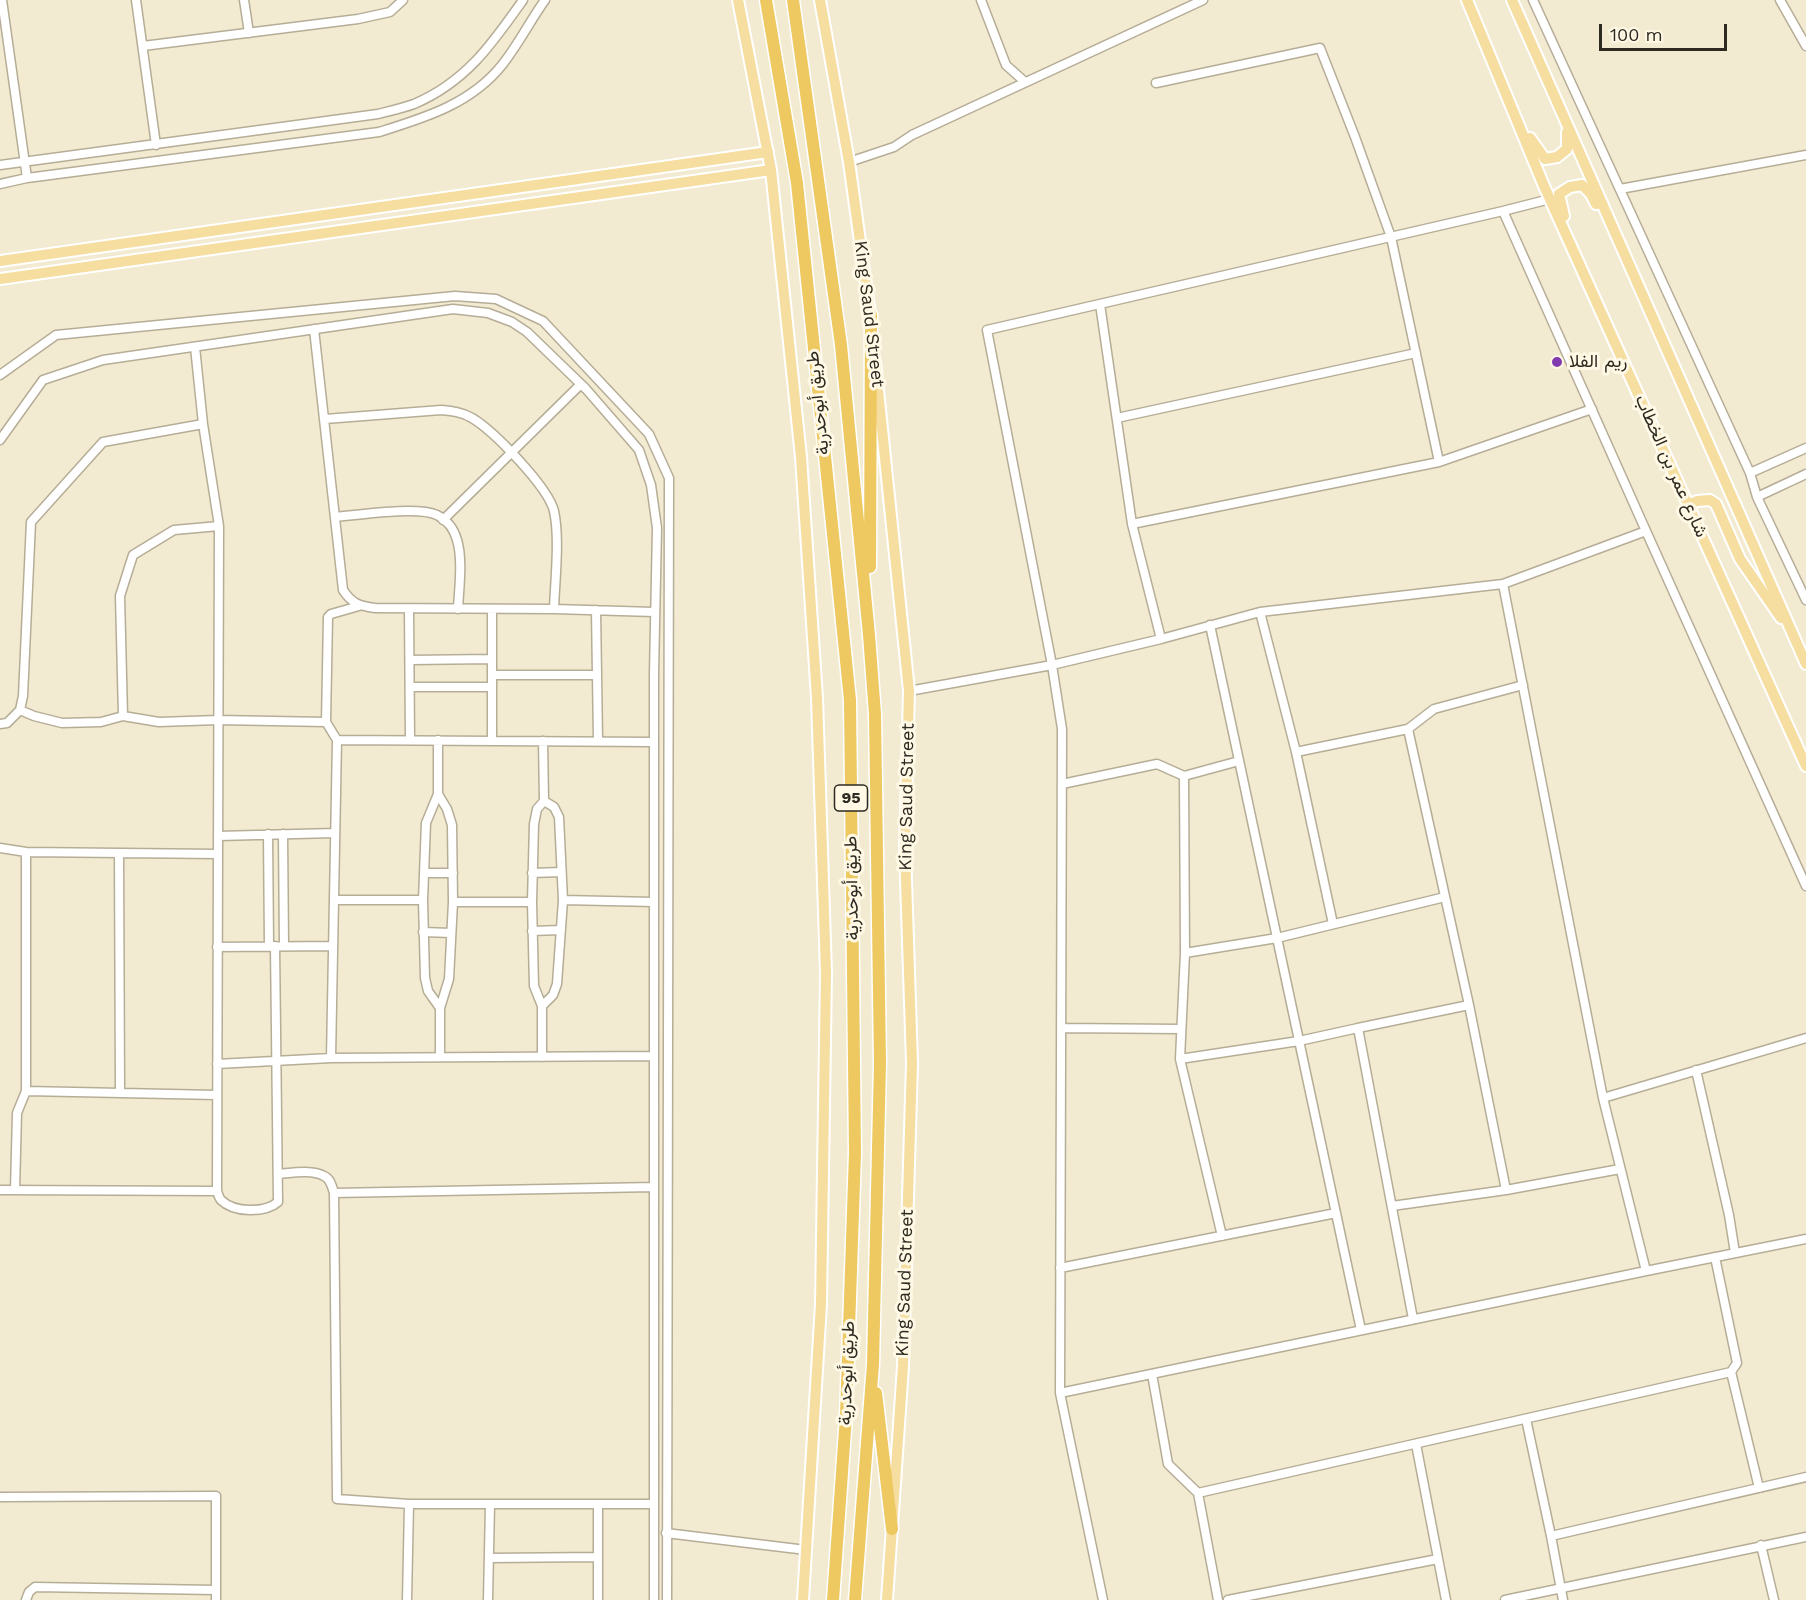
<!DOCTYPE html>
<html>
<head>
<meta charset="utf-8">
<style>
	body { margin:0 }
	#map { position:relative; width:1806px; height:1600px; overflow:hidden; background:#f3ead2; font-family:"Work Sans",sans-serif }
	canvas { display:block }
	.scale { position:absolute; left:1599px; top:24px; width:128px; height:27px; box-sizing:border-box; border:3px solid #2d2a21; border-top:0; padding-left:8px; font-size:18px; line-height:21px; white-space:nowrap; color:#2d2a21; -webkit-text-stroke:4px #fff8e4; paint-order:stroke }
</style>
</head>
<body>
<div id="map">
<canvas width="1806" height="1600"></canvas>
<div class="scale">100 m</div>
</div>
<script>
const g = document.querySelector('canvas').getContext('2d');
g.lineJoin = 'round';
function strokePath(path, color, width, dash) {
  g.strokeStyle = color;
  g.lineWidth = width;
  g.lineCap = dash ? 'butt' : 'round';
  g.setLineDash(dash || []);
  g.stroke(path);
}
function drawText(font, color, halo, rows, align = 'center') {
  g.font = font + ' "Work Sans",Vazirmatn,sans-serif';
  g.lineWidth = 6;
  g.setLineDash([]);
  g.textBaseline = 'middle';
  g.strokeStyle = halo;
  g.fillStyle = color;
  for (const [text, x, y, turn = 0] of rows) {
    g.save();
    g.translate(x, y);
    g.rotate((+turn || 0) * Math.PI / 180);
    g.textAlign = isNaN(turn) ? turn : align;
    if (halo) g.strokeText(text, 0, 0);
    g.fillText(text, 0, 0);
    g.restore();
  }
}
const minor = new Path2D(`
	M2,0L27,178
	M136,0L156,145
	M244,0L249,33
	M981,0L1006,65L1025,82
	M1533,0L1750,473L1757,497L1806,600
	M1780,0L1806,46
	M143,46L358,19L390,12L403,0
	M1156,83L1320,48L1355,137L1391,237L1439,462
	M849,162L894,147L912,135L1203,0
	M0,165L378,114C390,111 403,108 414,104C466,82 492,44 523,0
	M0,184L27,178L379,132C424,118 471,104 502,65C518,45 530,21 545,0
	M1620,189L1806,155
	M1503,211L1646,531
	M1100,304L1132,524L1161,639
	M314,329L343,590C352,604 360,606 375,608L554,609L654,612
	M0,375L56,335L455,296L496,299L543,321L649,434L669,478L667,1600
	M1117,418L1416,353
	M325,419L441,410C451,411 462,412 472,418C494,431 548,487 554,511C560,539 555,580 554,609
	M0,440L43,380L103,360L453,309L488,313L512,322L527,332L586,389L639,450L651,485L657,528L654,673V1600
	M1750,473L1806,448
	M1757,497L1806,474
	M335,517C359,515 417,506 437,515C447,520 454,529 457,540C463,559 459,589 458,609
	M443,520L581,384
	M1132,524L1439,462L1592,409
	M1503,584L1646,531L1806,886
	M409,609L410,740
	M596,610L598,741
	M1260,612L1296,752L1408,729L1469,1005L1506,1190L1392,1206
	M1210,625L1361,1330
	M410,660L492,659
	M492,675H597
	M410,687H492
	M909,691L1052,665L1161,639L1260,612L1503,584L1603,1098L1646,1271L1806,1239
	M20,710L34,716L62,723L101,722L123,716L159,722L218,720L326,722
	M123,716L120,596L133,555L174,530L219,526
	M0,724L7,723L20,710L23,696L31,522L103,442L203,424
	M1408,729L1434,709L1523,685
	M337,740L326,722L328,617L331,614L359,606
	M438,740V794L447,809L452,825L453,902L449,979L440,1008V1057
	M492,741V609
	M1296,752L1333,924
	M1062,784L1157,764L1184,776
	M438,794L426,823L423,900L425,978L428,991L440,1008
	M268,834L269,946
	M283,834L284,946
	M218,836L335,833
	M0,848L26,852
	M119,853L120,1093
	M424,873H453
	M532,873L561,872
	M334,900H423
	M563,900L654,902
	M453,902H532
	M532,931L561,930
	M423,932L451,933
	M217,947L333,946
	M1185,953L1277,938L1445,897
	M542,1006L534,986L532,902L534,824L537,809L544,801
	M1061,1028L1181,1029
	M1358,1028L1469,1005
	M654,1056L331,1058L337,740L654,742
	M542,1057V1006L553,995L557,984L563,900L559,817L554,807L544,801L543,741
	M1180,1059L1299,1041L1358,1028L1413,1319
	M217,1064L331,1058
	M1696,1070L1729,1215L1735,1253
	M217,1095L26,1091V852L218,854
	M1603,1098L1806,1038
	M278,1174C291,1173 312,1169 324,1176C331,1179 332,1187 334,1193
	M0,1190L217,1191L219,526L203,424L195,347
	M15,1190L17,1113L26,1091
	M1506,1190L1620,1169
	M217,1191C218,1194 219,1198 221,1200C234,1213 265,1213 278,1202L275,946
	M1222,1236L1180,1059L1185,953L1184,776L1239,761
	M1715,1257L1737,1363L1731,1372
	M1060,1268L1336,1213
	M1152,1374L1168,1464L1198,1493
	M1060,1393L1646,1271
	M1526,1419L1551,1536
	M1416,1444L1446,1600
	M0,1497L216,1496V1600
	M654,1504H409L337,1499L334,1193L654,1187
	M666,1533L806,1550
	M1761,1545L1774,1600
	M489,1558L598,1557
	M26,1600L29,1592L35,1587L215,1590
	M407,1600L409,1504
	M488,1600L490,1504
	M598,1600V1504
	M1103,1600L1060,1393L1062,729L1052,665L987,330L1503,211L1550,199
	M1218,1600L1198,1493L1731,1372L1759,1488
	M1228,1600L1438,1559
	M1505,1600L1806,1537
	M1563,1600L1551,1536L1806,1477`);
const major = new Path2D(`
	M738,0L771,170L801,457L817,698L826,973L821,1304L803,1600
	M820,0L849,162L871,321
	M1467,0L1544,186L1806,766
	M1512,0L1806,664
	M1530,138L1545,159L1557,157L1567,149V132
	M1564,216L1559,194L1570,187L1582,185L1591,194L1596,204
	M0,261L768,152
	M0,279L771,170
	M875,361L909,691L905,849L912,1063L903,1366L887,1600
	M1688,505L1697,501L1710,500L1716,504L1740,559L1781,618`);
const highway = new Path2D(`
	M766,0L797,183L850,700L855,1153L846,1416L833,1600
	M793,0L841,345L869,635L875,714L880,1063L873,1364L855,1600
	M870,567L871,315
	M876,1393L892,1529`);
strokePath(minor, '#b6ad97', 11);
strokePath(major, '#fff', 14);
strokePath(highway, '#fff', 15);
strokePath(minor, '#fff', 8);
strokePath(major, '#f5dea0', 10);
strokePath(highway, '#eec860', 12);
for (const [x, y, r, color] of [
	[1557,362,6,"#813bae"]
]) {
  const dot = new Path2D();
  dot.arc(x, y, r, 0, 2 * Math.PI);
  g.fillStyle = color;
  g.fill(dot);
  strokePath(dot, '#fff8e4', 2);
}
for (const [x, y, w] of [
	[851,798,33]
]) {
  const box = new Path2D();
  box.roundRect(x - w / 2, y - 13, w, 26, 4.5);
  g.fillStyle = '#fff8e4';
  g.fill(box);
  strokePath(box, '#2d2a21', 1.5);
}
drawText('bold 16px', '#2d2a21', null, [
	["95",851,798]
]);
drawText('18px', '#2d2a21', '#fff8e4', [
	["King Saud Street",869,314,83],
	["طريق أبوحدرية",818,403,-96],
	["شارع عمر بن الخطاب",1671,466,66],
	["King Saud Street",907,797,-89],
	["طريق أبوحدرية",852,888,-91],
	["King Saud Street",905,1283,-88],
	["طريق أبوحدرية",847,1373,-88]
]);
drawText('18px', '#2d2a21', '#fff8e4', [
	["ريم الفلا",1569,362]
], 'left');
</script>
</body>
</html>
